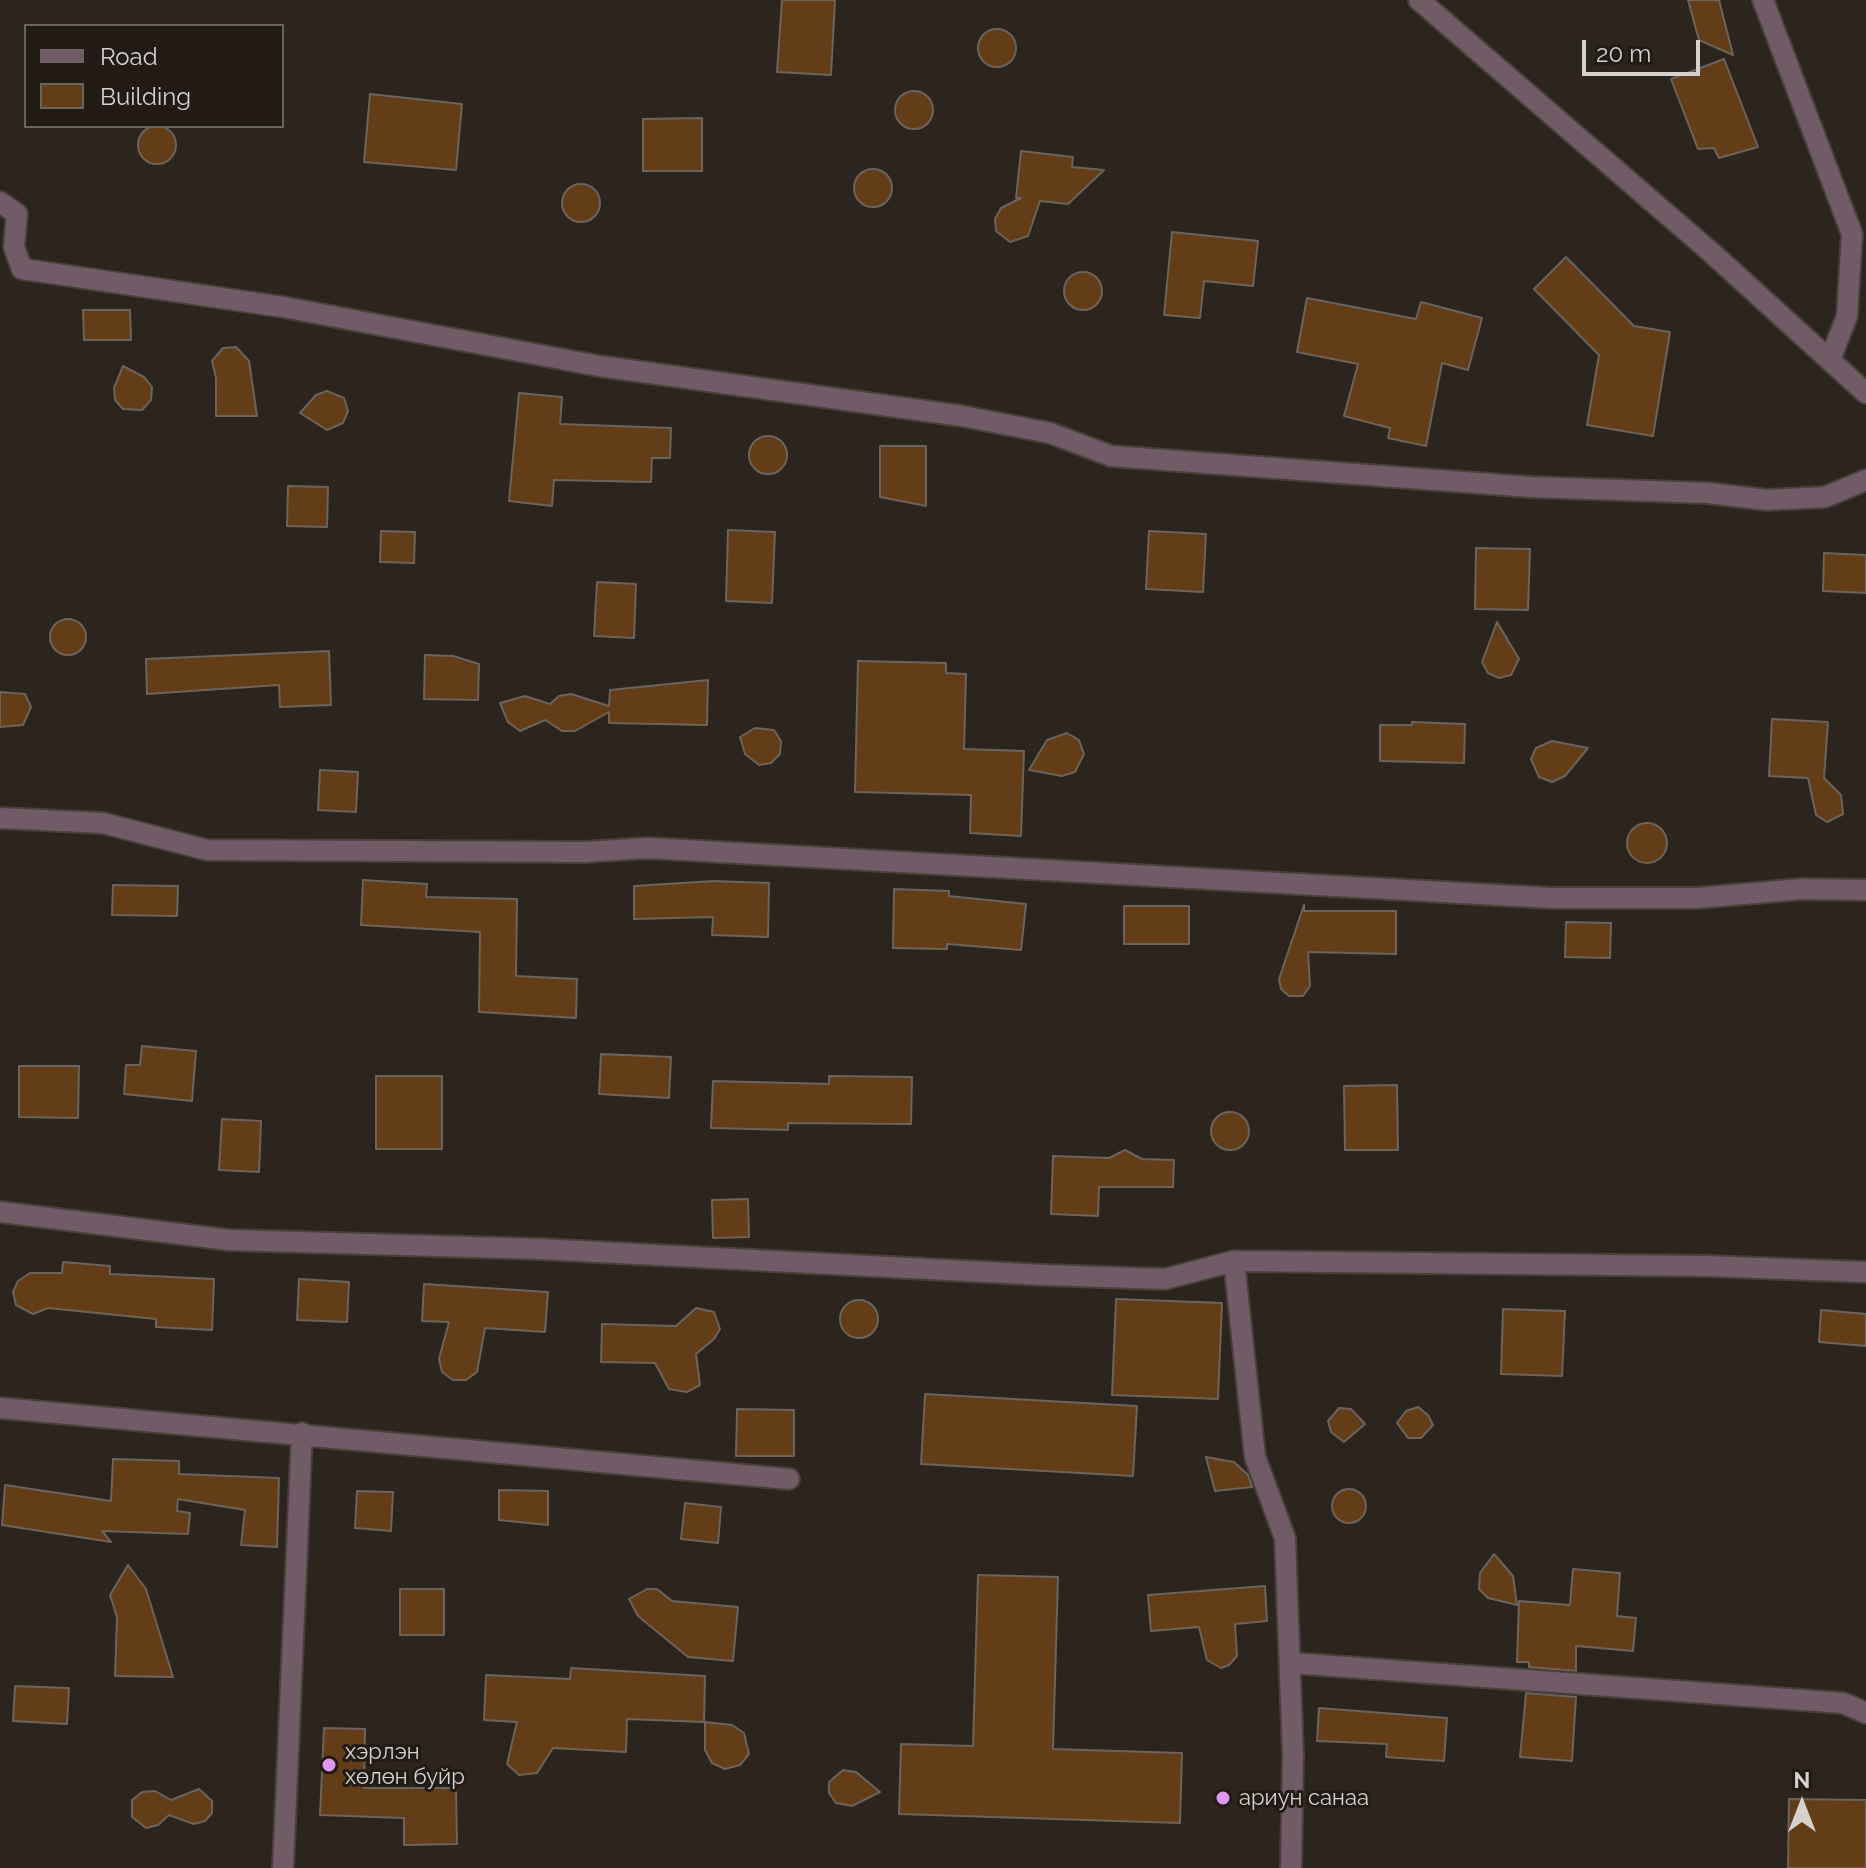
<!DOCTYPE html>
<html>
<head>
<meta charset="utf-8">
<style>
	body { margin:0 }
	#map { position:relative; width:1866px; height:1868px; overflow:hidden; background:#2c251e; font-family:Raleway,sans-serif }
	canvas { display:block }
	.legend { position:absolute; left:24px; top:24px; width:260px; height:104px; box-sizing:border-box; background:#221b15; border:2px solid #6a645f; margin:0; padding:10px 14px; list-style:none; font-size:24px; color:#d6d1cd }
	.legend li { display:flex; align-items:center; gap:16px; height:40px }
	.legend b { width:40px; border:2px solid #6a645f }
	.north { position:absolute; left:1762px; top:1764px; width:80px; height:80px; -webkit-text-stroke:6px #221b15; paint-order:stroke; rotate:0deg; font-size:22px; font-weight:700; line-height:32px; text-align:center; color:#d6d1cd }
	.north::after { content:''; display:block; margin:auto; width:28px; height:36px; background:#d6d1cd; clip-path:polygon(50% 0,100% 100%,50% 72%,0 100%) }
	.scale { position:absolute; left:1582px; top:40px; width:118px; height:36px; box-sizing:border-box; border:4px solid #d6d1cd; border-top:0; padding-left:10px; font-size:24px; line-height:28px; white-space:nowrap; color:#d6d1cd; -webkit-text-stroke:6px #221b15; paint-order:stroke }
</style>
</head>
<body>
<div id="map">
<canvas width="1866" height="1868"></canvas>
<ul class="legend">
<li><b style="height:10px;background:#705b67"></b>Road</li>
<li><b style="height:22px;background:#633d17"></b>Building</li>
</ul>
<div class="north">N</div>
<div class="scale">20 m</div>
</div>
<script>
const g = document.querySelector('canvas').getContext('2d');
g.lineJoin = 'round';
function fill(path, color) {
  g.fillStyle = color;
  g.fill(path, 'evenodd');
}
function strokePath(path, color, width, dash) {
  g.strokeStyle = color;
  g.lineWidth = width;
  g.lineCap = dash ? 'butt' : 'round';
  g.setLineDash(dash || []);
  g.stroke(path);
}
function drawText(font, color, halo, rows, align = 'center') {
  g.font = font + ' Raleway,sans-serif';
  g.lineWidth = 6;
  g.setLineDash([]);
  g.textBaseline = 'middle';
  g.strokeStyle = halo;
  g.fillStyle = color;
  for (const [text, x, y, turn = 0] of rows) {
    g.save();
    g.translate(x, y);
    g.rotate((+turn || 0) * Math.PI / 180);
    g.textAlign = isNaN(turn) ? turn : align;
    if (halo) g.strokeText(text, 0, 0);
    g.fillText(text, 0, 0);
    g.restore();
  }
}
const building = new Path2D(`
	M782,0H835L831,75L777,72Z
	M1688,0H1719L1733,55L1699,40Z
	M978 48a19 19 0 1 1 38 0a19 19 0 1 1-38 0Z
	M1724,59L1758,147L1719,158L1714,148L1698,149L1671,79Z
	M895 110a19 19 0 1 1 38 0a19 19 0 1 1-38 0Z
	M370,94L462,104L456,170L364,162Z
	M702,118V171H643V119Z
	M138 145a19 19 0 1 1 38 0a19 19 0 1 1-38 0Z
	M1021,151L1073,157L1072,167L1104,170L1068,204L1040,201L1028,236L1010,242L996,231L995,219L1001,208L1021,198H1016Z
	M854 188a19 19 0 1 1 38 0a19 19 0 1 1-38 0Z
	M562 203a19 19 0 1 1 38 0a19 19 0 1 1-38 0Z
	M1172,232L1258,241L1253,286L1204,281L1200,318L1164,315Z
	M1566,257L1634,326L1670,332L1653,436L1587,425L1599,355L1534,289Z
	M1064 291a19 19 0 1 1 38 0a19 19 0 1 1-38 0Z
	M1307,298L1416,319L1421,302L1482,318L1468,370L1442,363L1426,446L1388,438L1390,428L1344,416L1358,364L1297,352Z
	M83,310H130L131,340H84Z
	M236,347L249,361L257,416H216V378L212,361L223,348Z
	M123,366L144,377L152,387L151,400L142,410L123,409L115,400L114,388Z
	M327,391L344,398L348,411L343,423L327,430L300,413L316,395Z
	M519,393L562,397L560,424L671,428L670,458H652L651,482L554,480L552,506L509,501Z
	M749 455a19 19 0 1 1 38 0a19 19 0 1 1-38 0Z
	M880,446H926V506L880,497Z
	M288,486L328,487L327,527L287,526Z
	M728,530L775,532L772,603L726,601Z
	M381,531L415,532L414,563L380,562Z
	M1149,531L1206,534L1203,592L1146,589Z
	M1476,548L1530,549L1528,610L1475,609Z
	M1824,553L1866,555V593L1823,591Z
	M597,582L636,584L634,638L594,636Z
	M50 637a18 18 0 1 1 36 0a18 18 0 1 1-36 0Z
	M1497,622L1519,659L1511,675L1499,678L1488,673L1482,662Z
	M329,651L331,705L280,707L279,685L147,694L146,659Z
	M425,655L453,656L479,664L478,700L424,699Z
	M858,661L946,663V673L966,674L964,749L1024,751L1021,836L970,833L971,795L855,792Z
	M708,680L707,725L609,723V712L575,731H562L545,720L520,731L508,722L500,703L525,696L550,704L559,696L571,694L609,706L610,690Z
	M0,692L25,694L31,707L23,725L0,727Z
	M1772,719L1828,722L1824,778L1841,795L1843,814L1827,822L1816,815L1808,778L1769,776Z
	M1412,722L1465,724L1464,763L1380,761V725H1412Z
	M755,728L774,730L781,741L780,754L771,763L759,765L745,754L740,737Z
	M1067,733L1079,740L1084,754L1075,772L1062,776L1029,770L1047,740Z
	M1552,741L1588,748L1565,776L1552,782L1539,777L1531,759L1536,748Z
	M320,770L358,772L356,812L318,810Z
	M1627 843a20 20 0 1 1 40 0a20 20 0 1 1-40 0Z
	M363,880L427,884L426,897L517,899L516,976L577,979L576,1018L479,1012L480,932L361,925Z
	M714,881L769,883L768,937L712,935L713,917L634,919V886Z
	M113,885L178,886L177,916L112,915Z
	M894,889L949,891V896L1026,904L1021,950L947,944V949L893,948Z
	M1304,905V911H1396V954L1308,952L1310,986L1303,996H1289L1281,989L1279,979Z
	M1124,906H1189V944H1124Z
	M1566,922L1611,923L1610,958L1565,957Z
	M142,1046L196,1051L192,1101L124,1094L126,1065H140Z
	M601,1054L671,1057L669,1098L599,1094Z
	M19,1066H79L78,1118L19,1117Z
	M376,1076H442V1149H376Z
	M829,1076L912,1077L911,1124L788,1123V1130L711,1128L713,1081L829,1084Z
	M1397,1085L1398,1150H1345L1344,1086Z
	M1211 1131a19 19 0 1 1 38 0a19 19 0 1 1-38 0Z
	M222,1119L261,1121L259,1172L219,1170Z
	M1125,1150L1142,1159L1174,1160L1173,1187H1099L1098,1216L1051,1214L1053,1156L1109,1158Z
	M748,1199L749,1237L713,1238L712,1200Z
	M63,1262L110,1266V1274L214,1279L212,1330L156,1327V1319L48,1308L33,1314L16,1305L13,1292L18,1281L30,1273H62Z
	M299,1279L349,1282L347,1322L297,1320Z
	M424,1284L548,1292L545,1332L485,1328L477,1372L466,1380H453L442,1372L439,1359L449,1322L422,1321Z
	M1116,1299L1222,1303L1218,1399L1112,1395Z
	M840 1319a19 19 0 1 1 38 0a19 19 0 1 1-38 0Z
	M696,1308L714,1312L720,1329L714,1339L696,1354L700,1385L687,1392L669,1389L655,1363L601,1362L602,1324L676,1326Z
	M1503,1309L1565,1311L1562,1376L1501,1374Z
	M1821,1310L1866,1314V1346L1819,1342Z
	M925,1394L1137,1406L1133,1476L921,1464Z
	M1418,1407L1428,1415L1433,1425L1421,1438H1408L1397,1423L1406,1411Z
	M1339,1408L1351,1409L1365,1424L1344,1442L1331,1432L1328,1421Z
	M737,1409L794,1410V1456H736Z
	M1206,1457L1234,1462L1248,1475L1252,1487L1215,1491Z
	M113,1459L179,1461V1474L279,1478L277,1547L241,1545L245,1510L178,1499L177,1511L190,1513L188,1534L102,1531L111,1542L2,1525L5,1485L111,1501Z
	M1332 1506a17 17 0 1 1 34 0a17 17 0 1 1-34 0Z
	M499,1490L548,1491V1525L499,1520Z
	M357,1491L393,1492L391,1531L355,1528Z
	M685,1503L721,1507L718,1543L681,1539Z
	M1494,1554L1513,1576L1517,1605L1488,1598L1479,1589L1480,1573Z
	M128,1565L146,1589L173,1677L115,1676L117,1617L110,1595Z
	M1573,1569L1620,1573L1617,1616L1636,1618L1633,1651L1576,1646V1671L1529,1667V1662H1517L1519,1601L1570,1605Z
	M978,1575L1058,1577L1053,1749L1182,1753L1180,1823L899,1814L901,1744L973,1746Z
	M1265,1586L1267,1621L1235,1624L1237,1656L1229,1665L1221,1668L1207,1660L1199,1627L1151,1631L1148,1595Z
	M400,1589H444V1635H400Z
	M647,1589H657L672,1601L738,1607L733,1661L688,1657L638,1616L629,1599Z
	M571,1668L705,1676L704,1722L627,1719L626,1752L553,1748L537,1773L519,1775L507,1764L517,1722L484,1720L486,1675L570,1679Z
	M15,1686L69,1688L67,1724L13,1721Z
	M1526,1693L1576,1697L1572,1761L1520,1757Z
	M1319,1708L1447,1718L1444,1761L1386,1757L1387,1744L1317,1741Z
	M705,1722L732,1725L744,1733L749,1754L740,1765L725,1769L712,1763L705,1750Z
	M324,1728L365,1729L364,1788H456L457,1844L404,1845V1818L320,1815Z
	M843,1770L856,1772L880,1792L852,1806L836,1803L829,1793V1782Z
	M199,1789L212,1801V1813L205,1821L194,1824L169,1815L158,1825L146,1828L132,1817V1800L142,1792L155,1791L171,1800Z
	M1789,1799L1866,1800V1868H1788Z`);
fill(building, '#633d17');
strokePath(building, '#6b635c', 2);
const minor = new Path2D(`
	M1419,0L1713,254L1866,393
	M1763,0L1852,234L1847,316L1830,360
	M0,202L17,214L14,247L22,269L283,307L599,366L962,416L1050,433L1111,456L1531,487L1708,493L1767,500L1825,497L1866,480
	M0,818L103,823L207,850L585,852L647,848L1552,898H1697L1802,889L1866,890
	M0,1212L229,1240L540,1249L1044,1275L1165,1279L1234,1261L1706,1266L1866,1272
	M1234,1261L1255,1457L1285,1538L1293,1755L1291,1868
	M0,1408L789,1479
	M1291,1663L1843,1703L1866,1713
	M283,1868L302,1433`);
strokePath(minor, '#47413a', 24);
strokePath(minor, '#705b67', 20);
for (const [x, y, r, color] of [
	[329,1765,8,"#de98f2"],
	[1223,1798,8,"#de98f2"]
]) {
  const dot = new Path2D();
  dot.arc(x, y, r, 0, 2 * Math.PI);
  g.fillStyle = color;
  g.fill(dot);
  strokePath(dot, '#221b15', 3);
}
drawText('22px', '#d6d1cd', '#221b15', [
	["хэрлэн",345,1752],
	["хөлөн буйр",345,1777],
	["ариун санаа",1239,1798]
], 'left');
</script>
</body>
</html>
